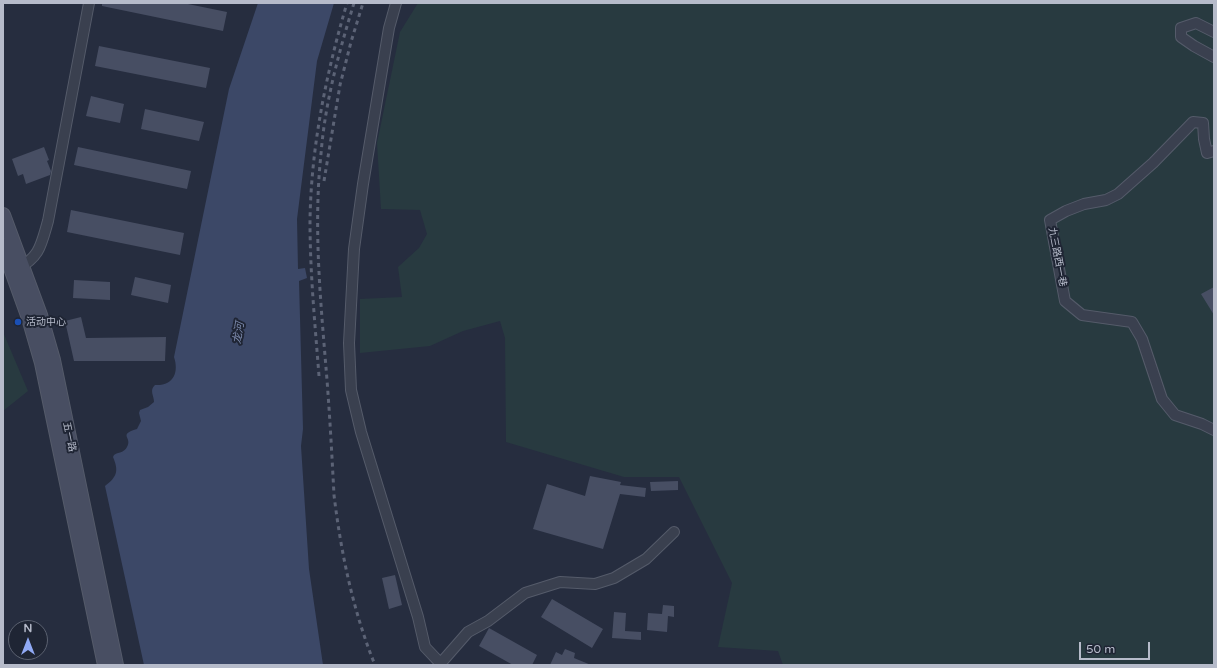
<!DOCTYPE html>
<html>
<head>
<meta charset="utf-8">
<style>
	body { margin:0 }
	#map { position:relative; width:1217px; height:668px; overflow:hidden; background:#262d3f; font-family:"Varela Round",sans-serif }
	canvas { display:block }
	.frame { position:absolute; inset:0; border:4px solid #b6bbca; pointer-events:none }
	.north { position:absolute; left:8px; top:620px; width:40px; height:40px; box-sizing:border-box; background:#1f2534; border:1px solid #5b6170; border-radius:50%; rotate:0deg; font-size:11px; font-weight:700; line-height:16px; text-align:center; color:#b6bbca }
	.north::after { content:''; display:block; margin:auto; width:14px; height:18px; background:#90a9f4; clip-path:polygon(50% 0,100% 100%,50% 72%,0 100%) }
	.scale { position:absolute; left:1079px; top:642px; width:71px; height:18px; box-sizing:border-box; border:2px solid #b6bbca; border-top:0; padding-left:5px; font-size:12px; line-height:14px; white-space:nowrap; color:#b6bbca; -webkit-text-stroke:3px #1f2534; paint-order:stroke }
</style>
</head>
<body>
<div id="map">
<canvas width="1217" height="668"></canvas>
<div class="frame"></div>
<div class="north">N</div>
<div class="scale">50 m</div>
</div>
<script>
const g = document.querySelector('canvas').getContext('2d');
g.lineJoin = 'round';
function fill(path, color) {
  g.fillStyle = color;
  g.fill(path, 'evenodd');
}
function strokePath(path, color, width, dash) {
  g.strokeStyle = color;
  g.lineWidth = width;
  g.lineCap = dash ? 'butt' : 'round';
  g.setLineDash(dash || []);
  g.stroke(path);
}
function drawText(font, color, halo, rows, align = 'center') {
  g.font = font + ' "Varela Round","Noto Sans SC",sans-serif';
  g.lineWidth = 4;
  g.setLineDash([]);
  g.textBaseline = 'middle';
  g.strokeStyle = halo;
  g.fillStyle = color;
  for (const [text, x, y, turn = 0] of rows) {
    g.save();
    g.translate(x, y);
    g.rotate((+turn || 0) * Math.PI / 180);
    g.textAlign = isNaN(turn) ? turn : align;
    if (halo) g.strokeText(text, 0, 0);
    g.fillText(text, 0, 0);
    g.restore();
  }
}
fill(new Path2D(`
	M418,3H1214V665H783L778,651L718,647L732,583L679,477H624L506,442L505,338L500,321L463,331L430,346L360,353V299L402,297L398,267L419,248L427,234L420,210L381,209L377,143L400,32Z
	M3,332L28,391L3,411Z`), '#283a40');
fill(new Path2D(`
	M258,3H334L317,61L297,219L298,269L305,268L307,278L299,281L303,429L301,446L309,569L323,665H144L105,486C117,477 119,471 113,457L114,455C118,452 124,453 127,447C133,437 117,435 137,429L141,421L139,413L140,410L148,407L154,402C154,396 149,390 155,385C174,386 179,372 174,357L229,89Z`), '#3c4867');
fill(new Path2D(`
	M102,3H183L227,12L223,31L102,6Z
	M99,46L210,68L206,88L95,66Z
	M91,96L124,104L120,123L86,116Z
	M145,109L204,122L199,141L141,129Z
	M44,147L49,160L47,161L51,171L50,175L26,184L23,174L18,176L12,159Z
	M78,147L191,171L187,189L74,165Z
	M71,210L184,233L180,255L67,232Z
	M135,277L171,285L168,303L131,295Z
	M74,280L110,282V300L73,298Z
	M1214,287V315L1201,294Z
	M81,317L86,338L166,337L165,361H74L65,321Z
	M590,476L621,482L620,485L646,488L645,497L620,494L603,549L533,529L547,484L585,496Z
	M678,481V490L651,491L650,482Z
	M395,575L402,605L389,609L382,578Z
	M552,599L603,629L592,648L541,617Z
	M663,605L674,606V617L668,616L667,632L647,630L648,613L662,614Z
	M614,612L626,613L625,631L641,632V640L612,638Z
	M489,628L537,655L532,665H513L479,646Z
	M565,649L575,653L574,658L591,665H550L556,652L562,655Z`), '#474e63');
const minor = new Path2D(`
	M396,3L389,28L363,184L354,249L349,343L351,390L361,432L418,617L425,647L442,665
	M1214,32L1196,23L1181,28V37L1194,46L1214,57
	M1214,151L1207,153L1204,139L1203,123L1193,122L1153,163L1118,194L1106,200L1084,204L1066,211L1050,220L1065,301L1082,315L1132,322L1142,339L1162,399L1175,415L1202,424L1214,430
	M17,269C40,257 41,245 48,221L89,3
	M440,664L468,632L488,621L525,593L560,582L595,584L614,578L646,559L674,532`);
const secondary = new Path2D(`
	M3,215L40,315L53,360L116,665
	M3,246L29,318L42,363L105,665`);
strokePath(minor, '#555b6a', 12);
strokePath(secondary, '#555b6a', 16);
strokePath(minor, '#3a404f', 10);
strokePath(secondary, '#484e62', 14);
strokePath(new Path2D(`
	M354,3C339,52 325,102 321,154C313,229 321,305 327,380C330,419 332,457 334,495C341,553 353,611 375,665
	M324,181L340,85L351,42L363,3
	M319,376C315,324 310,273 310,221C311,147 326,74 347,3`), '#5c6376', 3, [4, 4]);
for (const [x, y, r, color] of [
	[18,322,4,"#1a4fb4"]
]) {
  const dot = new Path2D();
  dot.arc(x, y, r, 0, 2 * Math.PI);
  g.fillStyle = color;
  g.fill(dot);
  strokePath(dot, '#1f2534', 1.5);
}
drawText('10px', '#b6bbca', '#1f2534', [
	["九三路西一巷",1057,257,79],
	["五一路",69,437,78]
]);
drawText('10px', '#b6bbca', '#1f2534', [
	["活动中心",26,322]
], 'left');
drawText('italic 11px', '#7f8db0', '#1f2534', [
	["龙河",239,333,-80]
]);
</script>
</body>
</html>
